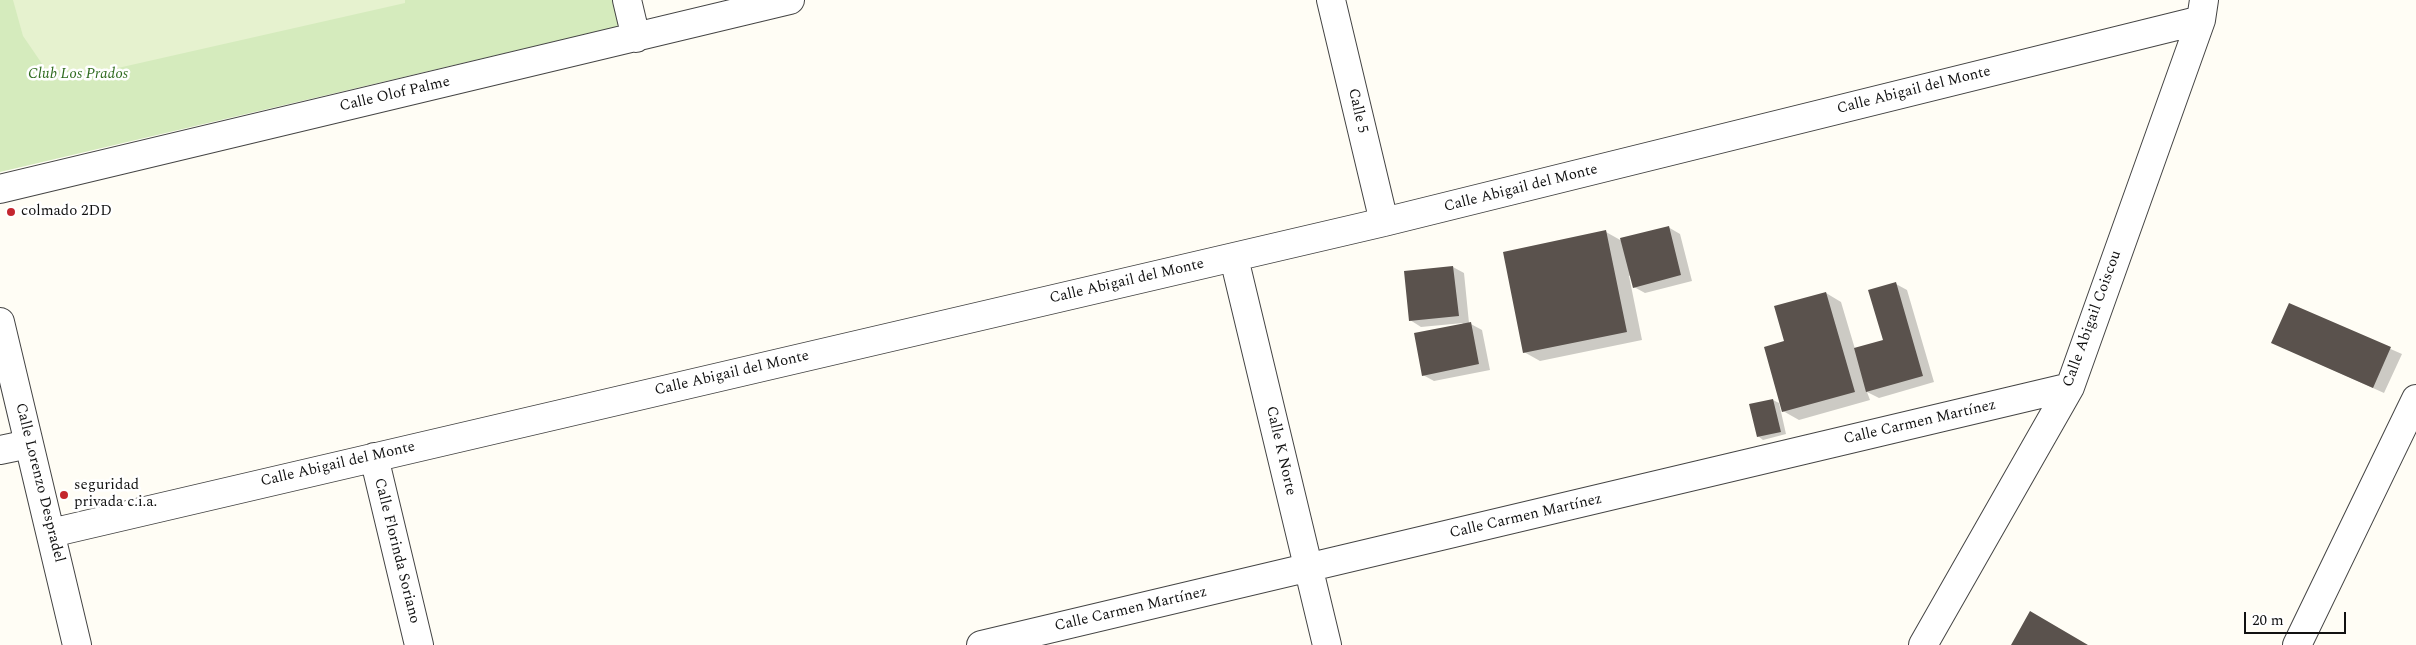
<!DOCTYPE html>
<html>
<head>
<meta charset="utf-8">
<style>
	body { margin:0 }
	#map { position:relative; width:2416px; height:645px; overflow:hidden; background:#fffdf5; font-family:Spectral,serif }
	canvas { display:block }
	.scale { position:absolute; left:2244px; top:612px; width:102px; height:22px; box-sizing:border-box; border:2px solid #111; border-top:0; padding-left:6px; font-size:15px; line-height:18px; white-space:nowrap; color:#111; -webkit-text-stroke:4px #fff; paint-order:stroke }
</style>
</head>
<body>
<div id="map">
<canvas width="2416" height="645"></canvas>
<div class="scale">20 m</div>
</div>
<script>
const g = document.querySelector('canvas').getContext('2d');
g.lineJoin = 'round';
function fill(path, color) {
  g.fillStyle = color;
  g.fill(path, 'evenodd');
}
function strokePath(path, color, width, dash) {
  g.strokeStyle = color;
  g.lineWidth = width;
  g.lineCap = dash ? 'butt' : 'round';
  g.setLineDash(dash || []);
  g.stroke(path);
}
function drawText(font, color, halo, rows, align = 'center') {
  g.font = font + ' Spectral,serif';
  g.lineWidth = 5;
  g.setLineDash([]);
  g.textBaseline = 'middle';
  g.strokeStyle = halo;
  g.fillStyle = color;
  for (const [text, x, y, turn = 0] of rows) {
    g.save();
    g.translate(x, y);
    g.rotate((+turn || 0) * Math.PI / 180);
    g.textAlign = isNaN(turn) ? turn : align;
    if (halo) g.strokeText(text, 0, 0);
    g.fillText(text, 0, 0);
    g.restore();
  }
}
fill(new Path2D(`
	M0,0H613L620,26L0,172Z`), '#d5ebbd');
fill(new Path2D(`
	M13,0H405V3L109,70L47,71L23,36Z`), '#e6f2cf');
fill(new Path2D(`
	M1668,227L1680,234L1692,281L1645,293L1634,287L1631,275L1629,276L1642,340L1540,361L1524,352L1606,232L1622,241Z
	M1453,267L1464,273L1469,323L1482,330L1490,370L1434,381L1423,375L1463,323L1421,327L1410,320Z
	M1896,284L1907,290L1934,382L1879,398L1867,392L1870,400L1799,420L1783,411L1786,342L1826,293L1841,302L1855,349L1884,341Z
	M2290,305L2402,354L2384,393L2273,343Z
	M1773,400L1779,403L1786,434L1763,440L1758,436Z`), '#0003');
fill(new Path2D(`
	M1669,226L1681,275L1633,288L1620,238Z
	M1606,230L1627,332L1523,353L1503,252Z
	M1453,266L1459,316L1409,321L1404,271Z
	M1896,282L1923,376L1866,392L1854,348L1883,340L1868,290Z
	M1826,292L1855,392L1782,412L1764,347L1784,341L1774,306Z
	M2289,303L2391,347L2373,388L2271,343Z
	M1471,322L1479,364L1422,376L1414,333Z
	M1773,399L1781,432L1757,437L1749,404Z
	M2030,611L2088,645H2011Z`), '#5a524d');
const minor = new Path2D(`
	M627,0L636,38
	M1331,0L1384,222
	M0,189L790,0
	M1234,258L1327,645
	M0,322L77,645
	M0,450L29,444
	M374,457L419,645
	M51,533L1384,222L2201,20
	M981,645L2070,387
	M1923,645L2070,387L2201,20L2204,0
	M2297,645L2416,399`);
strokePath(minor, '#444', 30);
strokePath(minor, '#fff', 28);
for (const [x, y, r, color] of [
	[11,212,5,"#c4262e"],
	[64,495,5,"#c4262e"]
]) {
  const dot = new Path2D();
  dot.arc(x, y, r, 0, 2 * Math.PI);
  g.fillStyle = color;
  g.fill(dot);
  strokePath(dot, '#fff', 2);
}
drawText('italic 15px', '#2f6b1f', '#fff', [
	["Club Los Prados",78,75]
]);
drawText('15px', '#111', '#fff', [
	["Calle Abigail del Monte",1914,91,-14],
	["Calle Olof Palme",395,95,-13],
	["Calle 5",1357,111,77],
	["Calle Abigail del Monte",1521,189,-14],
	["Calle Abigail del Monte",1127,282,-13],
	["Calle Abigail Coiscou",2093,319,-70],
	["Calle Abigail del Monte",732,374,-13],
	["Calle Carmen Martínez",1920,423,-13],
	["Calle K Norte",1280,451,77],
	["Calle Abigail del Monte",338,465,-13],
	["Calle Lorenzo Despradel",39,483,76],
	["Calle Carmen Martínez",1526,517,-13],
	["Calle Florinda Soriano",396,551,76],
	["Calle Carmen Martínez",1131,610,-13]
]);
drawText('15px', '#111', '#fff', [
	["colmado 2DD",21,212],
	["seguridad",74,486],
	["privada c.i.a.",74,503]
], 'left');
</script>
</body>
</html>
